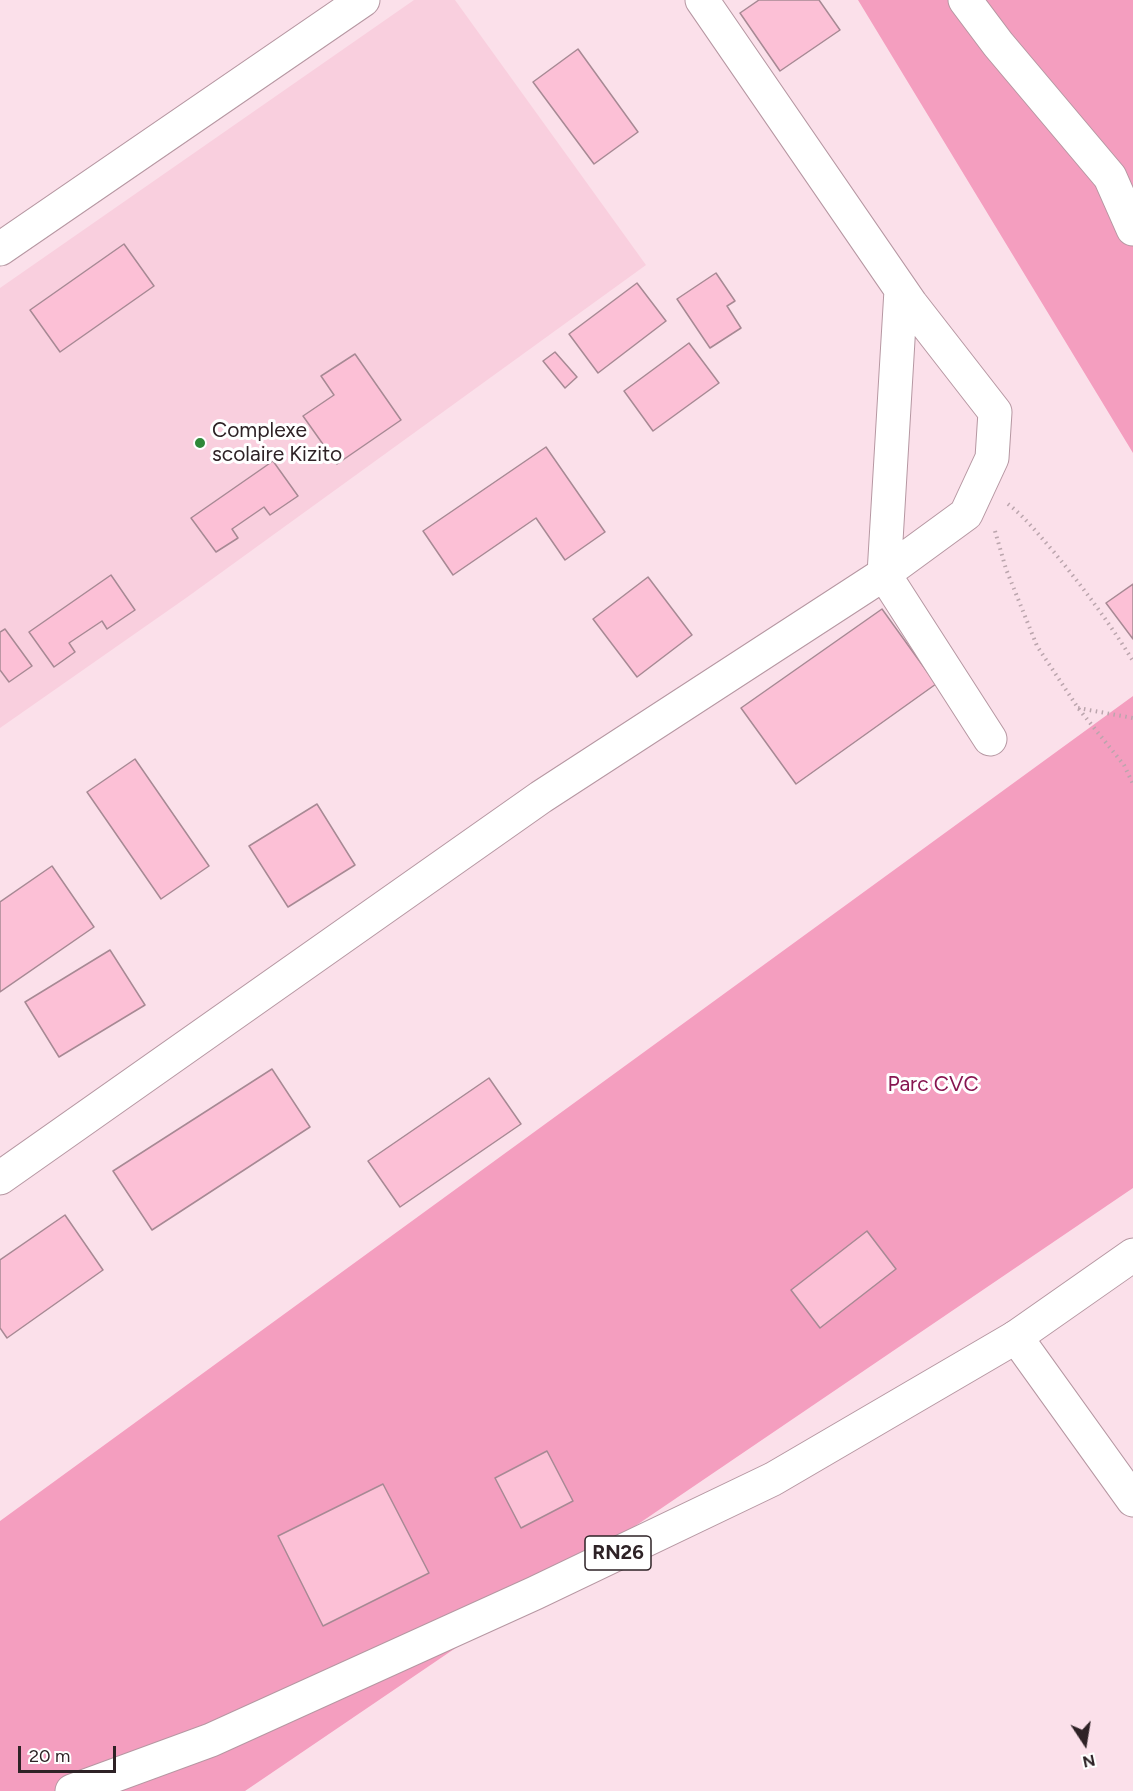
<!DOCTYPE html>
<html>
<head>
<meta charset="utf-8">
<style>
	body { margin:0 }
	#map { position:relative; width:1133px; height:1791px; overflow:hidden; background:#fbe0ea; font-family:Figtree,sans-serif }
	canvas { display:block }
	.north { position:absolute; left:1055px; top:1713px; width:60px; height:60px; -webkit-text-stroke:4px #fff; paint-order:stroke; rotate:168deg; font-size:16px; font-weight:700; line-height:24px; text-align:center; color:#2e2226 }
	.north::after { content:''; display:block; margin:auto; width:21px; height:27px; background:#2e2226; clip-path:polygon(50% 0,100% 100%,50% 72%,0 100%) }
	.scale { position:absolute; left:18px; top:1746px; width:98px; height:27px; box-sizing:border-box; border:3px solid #2e2226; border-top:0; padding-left:8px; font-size:18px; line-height:21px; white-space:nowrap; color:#2e2226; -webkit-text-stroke:4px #fff; paint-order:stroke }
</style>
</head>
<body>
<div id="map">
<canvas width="1133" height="1791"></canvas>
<div class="north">N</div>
<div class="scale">20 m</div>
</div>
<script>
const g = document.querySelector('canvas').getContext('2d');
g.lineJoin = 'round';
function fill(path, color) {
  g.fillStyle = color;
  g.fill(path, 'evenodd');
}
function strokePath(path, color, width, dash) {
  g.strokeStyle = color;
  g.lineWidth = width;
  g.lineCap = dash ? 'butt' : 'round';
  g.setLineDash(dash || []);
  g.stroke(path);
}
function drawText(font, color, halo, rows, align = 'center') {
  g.font = font + ' Figtree,sans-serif';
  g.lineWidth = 6;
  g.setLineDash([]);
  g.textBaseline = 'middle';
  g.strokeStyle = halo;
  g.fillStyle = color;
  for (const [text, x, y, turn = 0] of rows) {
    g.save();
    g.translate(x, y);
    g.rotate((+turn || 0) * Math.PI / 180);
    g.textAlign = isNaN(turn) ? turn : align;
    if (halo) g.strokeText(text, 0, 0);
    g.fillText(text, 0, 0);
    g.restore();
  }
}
fill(new Path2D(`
	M414,0H455L646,265L186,598L0,728V288Z`), '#f9cfde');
fill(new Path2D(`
	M858,0H1133V453Z
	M1133,696V1188L245,1791H0V1521Z`), '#f49ebf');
const building = new Path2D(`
	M759,0H819L840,30L780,71L740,13Z
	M578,49L638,132L594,164L533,82Z
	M124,244L154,286L60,352L30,310Z
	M716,273L735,301L727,306L741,328L710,348L677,299Z
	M637,283L666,321L598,373L569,334Z
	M689,343L719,383L653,431L624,391Z
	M555,352L577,377L565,388L543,361Z
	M355,354L401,420L337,464L303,416L334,395L321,376Z
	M546,447L605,532L565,560L536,518L453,575L423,531Z
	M273,461L298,496L270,515L264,507L232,529L238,538L216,552L191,518Z
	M111,575L135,610L107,629L102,621L69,643L75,652L54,667L29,632Z
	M648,577L692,635L637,677L593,619Z
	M1133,584V639L1106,603Z
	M882,609L936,684L796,784L741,708Z
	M5,629L32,666L9,682L0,670V632Z
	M135,759L209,866L161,899L87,792Z
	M317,804L355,865L288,907L249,846Z
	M52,866L94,927L0,992V902Z
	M110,950L145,1005L59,1057L25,1002Z
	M272,1069L310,1127L152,1230L113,1171Z
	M489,1078L521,1124L400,1207L368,1161Z
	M65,1215L103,1270L7,1338L0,1328V1260Z
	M867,1231L896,1269L820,1328L791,1290Z
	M547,1451L573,1501L521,1528L495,1478Z
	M383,1484L429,1573L323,1626L278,1536Z`);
fill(building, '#fcc0d6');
strokePath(building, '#a78994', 1.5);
const minor = new Path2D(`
	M965,0L998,44L1110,177L1133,229
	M0,249L363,0
	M901,290L884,574L990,739
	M0,1178L541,797L884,574L966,514L992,458L995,412L911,304L702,0
	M1016,1337L1133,1500`);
const major = new Path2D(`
	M72,1791L211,1740L535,1593L773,1479L1016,1337L1133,1255`);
strokePath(minor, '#b697a2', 35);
strokePath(major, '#b697a2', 35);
strokePath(new Path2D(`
	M1008,504C1025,517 1038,534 1053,551C1082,586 1109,622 1133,661
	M995,531L1006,569L1037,646L1078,708L1124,765L1133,784
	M1078,708L1133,718`), '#bba5ad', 4, [1.5, 4.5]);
strokePath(minor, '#fff', 33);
strokePath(major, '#fff', 33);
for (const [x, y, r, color] of [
	[200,443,6,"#2e8838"]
]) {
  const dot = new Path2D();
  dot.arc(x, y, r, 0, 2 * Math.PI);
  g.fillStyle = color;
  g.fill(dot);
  strokePath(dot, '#fff', 2);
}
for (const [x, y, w] of [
	[618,1553,66]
]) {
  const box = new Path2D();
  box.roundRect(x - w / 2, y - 17, w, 34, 4.5);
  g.fillStyle = '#fff';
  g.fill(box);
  strokePath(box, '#2e2226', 1.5);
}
drawText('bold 20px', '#2e2226', null, [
	["RN26",618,1553]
]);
drawText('21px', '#2e2226', '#fff', [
	["Complexe",212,431],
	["scolaire Kizito",212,455]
], 'left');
drawText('21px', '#871651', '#fff', [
	["Parc CVC",933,1085]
]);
</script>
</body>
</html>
